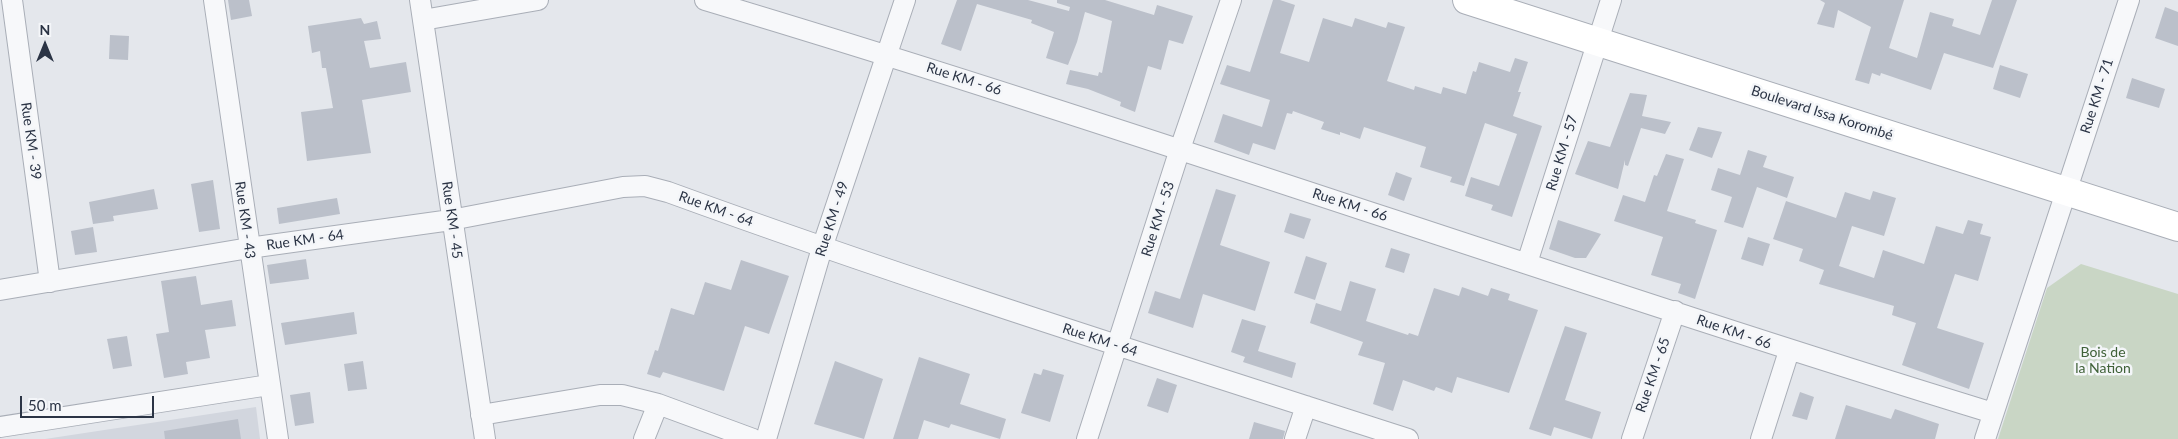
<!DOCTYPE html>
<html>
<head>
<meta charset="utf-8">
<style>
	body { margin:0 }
	#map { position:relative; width:2178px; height:439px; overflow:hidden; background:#e4e7ec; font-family:Lato,sans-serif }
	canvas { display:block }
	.north { position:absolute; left:20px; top:20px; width:50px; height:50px; -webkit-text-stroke:4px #f4f6f9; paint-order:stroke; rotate:0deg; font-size:14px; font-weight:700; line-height:20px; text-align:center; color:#2b3445 }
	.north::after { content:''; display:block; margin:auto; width:18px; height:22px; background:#2b3445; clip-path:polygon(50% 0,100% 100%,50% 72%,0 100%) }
	.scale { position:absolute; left:20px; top:396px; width:134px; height:22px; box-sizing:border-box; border:2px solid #2b3445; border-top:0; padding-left:6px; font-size:15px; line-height:18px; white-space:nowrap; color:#2b3445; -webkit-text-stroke:4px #f4f6f9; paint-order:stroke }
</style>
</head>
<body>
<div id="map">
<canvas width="2178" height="439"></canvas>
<div class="north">N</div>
<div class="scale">50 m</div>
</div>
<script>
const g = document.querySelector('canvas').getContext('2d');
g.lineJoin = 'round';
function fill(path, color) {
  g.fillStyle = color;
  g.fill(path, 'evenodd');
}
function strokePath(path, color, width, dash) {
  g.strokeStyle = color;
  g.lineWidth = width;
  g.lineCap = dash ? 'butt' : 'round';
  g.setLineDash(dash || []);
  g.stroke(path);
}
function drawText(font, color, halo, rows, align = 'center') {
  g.font = font + ' Lato,sans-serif';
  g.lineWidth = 5;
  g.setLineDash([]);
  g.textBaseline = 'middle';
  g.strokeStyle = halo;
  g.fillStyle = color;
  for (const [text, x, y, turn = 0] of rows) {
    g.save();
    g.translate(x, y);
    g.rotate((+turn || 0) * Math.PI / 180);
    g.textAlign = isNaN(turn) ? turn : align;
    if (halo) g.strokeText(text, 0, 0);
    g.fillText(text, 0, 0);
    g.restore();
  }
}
fill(new Path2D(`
	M256,407L260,439H45Z`), '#d2d6de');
fill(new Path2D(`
	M2081,264L2178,294V439H1998L2047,288Z`), '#c9d6c5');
fill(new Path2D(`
	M228,0H249L252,16L231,20Z
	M957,0H1028L1069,11L1070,7L1057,3V0H1105L1154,15L1157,5L1193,16L1183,44L1169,40L1161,70L1148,66L1135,112L1120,106L1121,102L1088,89L1066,84L1070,70L1098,76L1099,72L1102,73L1112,21L1085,12L1077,42L1068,65L1046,58L1054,32L1031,23L1032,20L977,4L961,51L941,44Z
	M1273,0H1280L1295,5L1280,53L1309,62L1323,18L1352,27L1355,18L1386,28L1388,22L1405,27L1387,81L1414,90L1415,86L1441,94L1443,87L1466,94L1473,71L1476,72L1479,62L1510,72L1515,58L1528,62L1518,92H1521L1513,116L1542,126L1512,217L1491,210L1493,205L1465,196L1471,177L1499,186L1517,134L1485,123L1464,186L1450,182L1452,177L1420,167L1426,147L1364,127L1360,139L1340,132V135L1321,129L1324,122L1293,111L1292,114L1287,113L1275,150L1253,143L1249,155L1214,142L1223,114L1262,127L1270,100L1220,84L1227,65L1250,72Z
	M1820,0H1904L1889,48L1917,58L1930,12L1954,19L1952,26L1980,35L1992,0H2017L1993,68L1944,53L1931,90L1881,73L1880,76L1872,73L1869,84L1855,80L1871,27L1838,10L1834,28L1817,24L1825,3Z
	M2165,7L2178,12V46L2155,38Z
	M361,18L364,24L377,21L381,39L364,41L370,68L406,62L411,92L362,100L371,153L307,161L301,112L333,108L326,68H322L320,51L312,53L308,26Z
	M110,35L129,36L128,60L109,59Z
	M2000,65L2028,74L2020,98L1993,89Z
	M2132,78L2165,89L2159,108L2126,98Z
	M1630,93L1647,95L1642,116L1671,122L1665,134L1641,128L1628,166L1625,165V160L1618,189L1575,174L1588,141L1610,147Z
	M1698,127L1722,132L1712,158L1689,150Z
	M1748,150L1767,156L1763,167L1794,177L1787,198L1757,187L1743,228L1724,222L1732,197L1711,190L1718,168L1740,175Z
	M1666,154L1684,159L1667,211L1696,220L1695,223L1717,230L1695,299L1678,293L1681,284L1651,275L1663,237L1614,221L1623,195L1645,202L1654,175L1657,176Z
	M1396,172L1412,178L1404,201L1388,195Z
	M213,180L220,229L199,232L191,184Z
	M154,189L158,209L113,216L114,221L93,224L89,202Z
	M1216,189L1236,195L1220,245L1270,262L1255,311L1203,294L1193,328L1148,313L1155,291L1180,299Z
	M1873,191L1896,198L1884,236L1852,226L1839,266L1874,278L1883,250L1924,264L1936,226L1963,234L1968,220L1983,224L1980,234L1991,237L1978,281L1955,274L1937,328L1984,343L1969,389L1902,365L1916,323L1892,315L1894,306L1819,284L1824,270L1799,261L1803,249L1773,239L1786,201L1836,218L1845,192L1870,200Z
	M337,198L340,214L279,224L277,208Z
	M1290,213L1311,219L1304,239L1284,232Z
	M1558,220L1601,234L1586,258H1575L1549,249Z
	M93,227L97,252L75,255L71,231Z
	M1748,237L1770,244L1763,266L1741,259Z
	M1391,248L1410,254L1404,273L1385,267Z
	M1306,256L1327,263L1315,300L1294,293Z
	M306,259L309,279L270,284L267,265Z
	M741,260L789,276L769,334L745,326L724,391L663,372L660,378L647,374L655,350L658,351L671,308L694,315L705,282L731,290Z
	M196,276L201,305L232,300L236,326L205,330L210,358L186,362L188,374L164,378L156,334L169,332L161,281Z
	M1350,281L1376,289L1366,321L1408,335L1409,333L1418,336L1434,288L1459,296L1462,287L1488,296L1491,288L1510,294L1508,300L1538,310L1509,393L1457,377L1452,393L1436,387L1434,391L1403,380L1393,411L1373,404L1385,363L1358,355L1363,342L1310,323L1316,303L1341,311Z
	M354,312L357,334L285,345L281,323Z
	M1242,319L1266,326L1258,351L1296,363L1292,378L1243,362L1245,357L1231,352Z
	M1565,326L1587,333L1565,400L1601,412L1592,439L1554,427L1551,436L1529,429Z
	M127,336L132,366L113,369L107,339Z
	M919,357L970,374L960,404L1006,419L1000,439L951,424L949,428L924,420L918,439H893Z
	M363,361L367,389L348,391L344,364Z
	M835,361L883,379L864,439L814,424Z
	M1043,369L1064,375L1050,422L1021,413L1034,373L1041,375Z
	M1157,378L1177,385L1168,413L1147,406Z
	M310,392L314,423L295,426L290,395Z
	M1800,392L1814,397L1807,420L1792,416Z
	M1846,405L1891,419L1895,409L1939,424L1935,439H1835Z
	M238,419L241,439H165L164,431Z
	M1254,422L1285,431L1283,439H1249Z`), '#bbc0ca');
const street = new Path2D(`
	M12,0L50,282
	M214,0L278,439
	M420,0L485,439
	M705,0C1137,129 1562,281 1993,413
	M423,20L538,0
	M1527,263L1611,0
	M0,290L249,248L451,220L623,187L645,186L668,192C912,281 1160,359 1408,439
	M481,415L600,395H622L658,404L753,439
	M0,427L269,385
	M644,439L658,404
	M766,439L822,248L905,0
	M1087,439L1180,149L1231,0
	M1295,439L1306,406
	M1632,439L1675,311
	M1761,439L1789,351
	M1985,439L2129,0`);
const secondary = new Path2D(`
	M1467,0L2178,227`);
strokePath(street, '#a9aeb7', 22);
strokePath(secondary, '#a9aeb7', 30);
strokePath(street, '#f7f8fa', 20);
strokePath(secondary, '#fff', 28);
drawText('14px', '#2b3445', '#f4f6f9', [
	["Rue KM - 66",964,79,18],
	["Rue KM - 71",2097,96,-72],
	["Boulevard Issa Korombé",1822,113,18],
	["Rue KM - 39",31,141,82],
	["Rue KM - 57",1562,153,-73],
	["Rue KM - 66",1350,205,18],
	["Rue KM - 64",716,209,20],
	["Rue KM - 49",832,219,-72],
	["Rue KM - 53",1158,219,-72],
	["Rue KM - 43",245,220,82],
	["Rue KM - 45",452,220,82],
	["Rue KM - 64",305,240,-8],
	["Rue KM - 66",1734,332,19],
	["Rue KM - 64",1100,340,18],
	["Rue KM - 65",1653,375,-71]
]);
drawText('14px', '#3f6138', '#f4f6f9', [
	["Bois de",2103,352],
	["la Nation",2103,368]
]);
</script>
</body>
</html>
